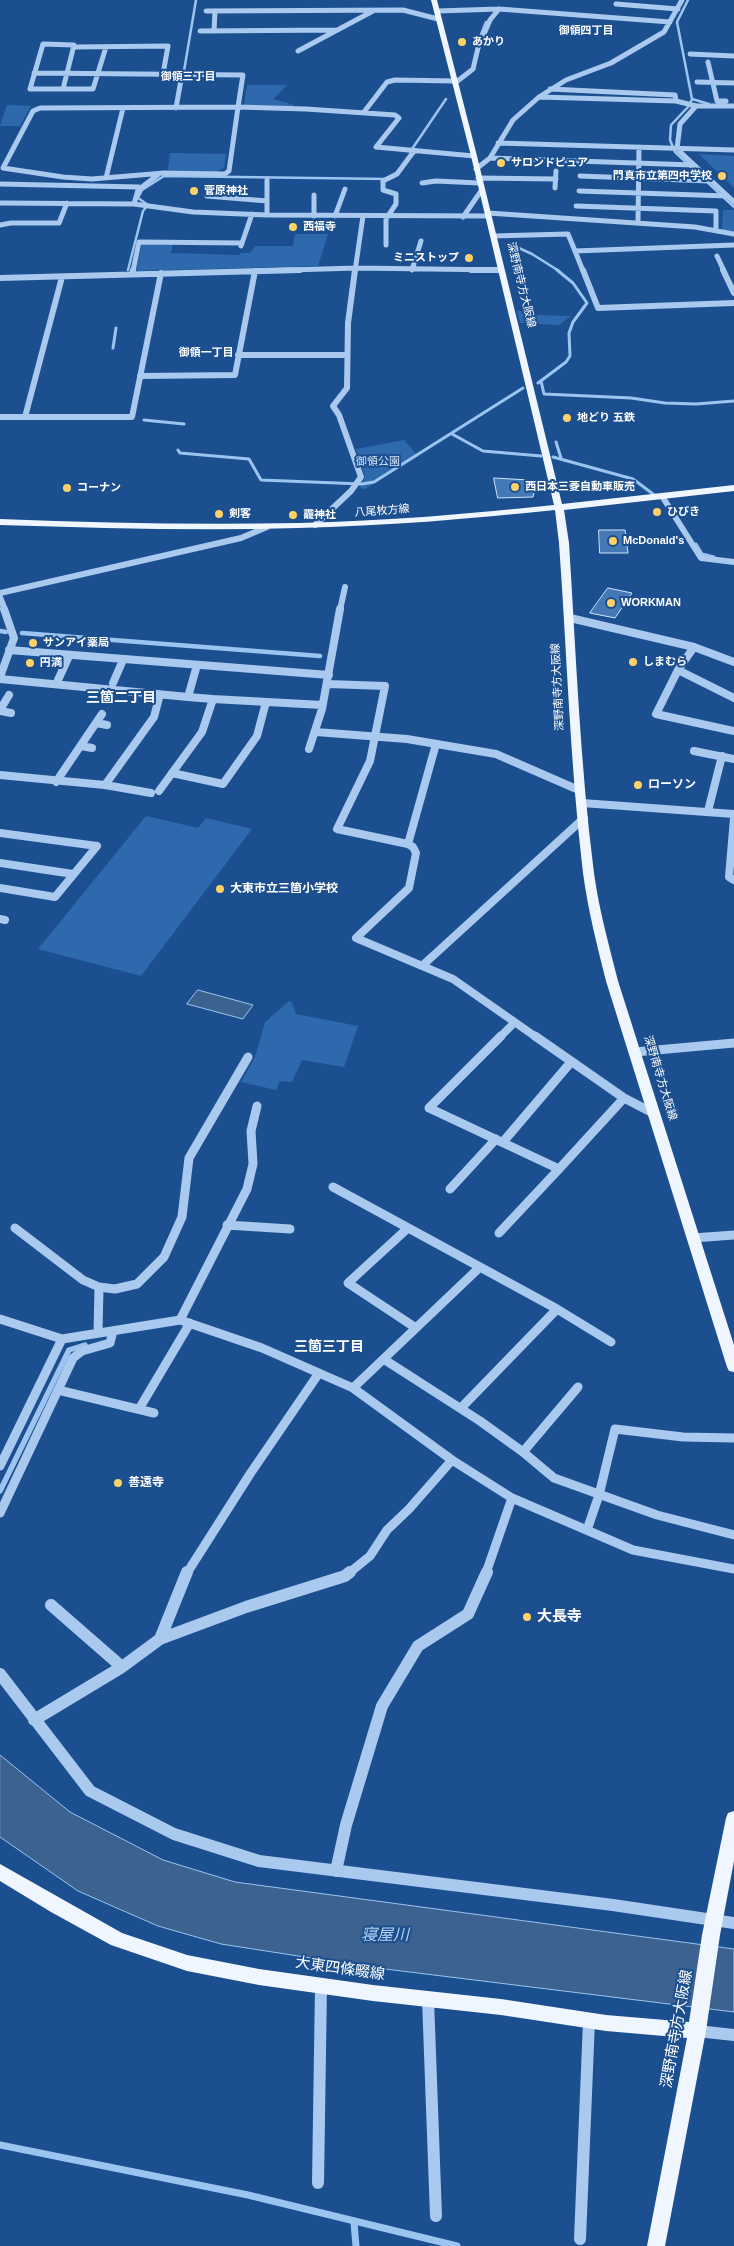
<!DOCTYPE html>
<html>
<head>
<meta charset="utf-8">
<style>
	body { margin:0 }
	canvas { display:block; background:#1b4f8f }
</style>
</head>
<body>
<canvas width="734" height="2246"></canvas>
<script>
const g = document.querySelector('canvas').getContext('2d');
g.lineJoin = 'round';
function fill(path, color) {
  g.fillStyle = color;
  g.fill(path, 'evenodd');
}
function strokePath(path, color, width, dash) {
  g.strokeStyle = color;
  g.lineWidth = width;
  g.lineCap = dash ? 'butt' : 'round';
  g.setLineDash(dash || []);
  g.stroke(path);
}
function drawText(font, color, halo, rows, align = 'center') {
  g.font = font + ' Helvetica,"Noto Sans JP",sans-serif';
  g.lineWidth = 4;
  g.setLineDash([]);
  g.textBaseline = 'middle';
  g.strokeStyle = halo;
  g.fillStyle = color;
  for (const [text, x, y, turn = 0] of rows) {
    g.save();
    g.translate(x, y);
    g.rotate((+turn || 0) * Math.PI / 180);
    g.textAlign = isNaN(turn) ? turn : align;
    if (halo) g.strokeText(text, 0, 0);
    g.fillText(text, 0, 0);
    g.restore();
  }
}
fill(new Path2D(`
	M247,85H287L273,99L294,105L293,107L244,105Z
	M7,105L31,106L20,126H0Z
	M170,153L226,154L224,168L215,172L168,170Z
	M699,154L734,156V188Z
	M723,210H734V231L722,230Z
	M295,234H328L318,266L136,271L142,244H173L171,253L239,255L240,253H250L255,246H293Z
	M517,311H530L531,315L571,316L559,325L520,323Z
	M404,440L418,456L365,489L360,488L365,477L356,449Z
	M146,816L198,828L206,818L252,829L141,976L38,949Z
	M289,1001L292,1003L296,1014L358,1026L344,1067L302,1060L292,1082L280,1081L276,1090L241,1082L255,1057L265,1022Z`), '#2e69ad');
const water = new Path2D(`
	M198,990L253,1005L243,1019L187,1004Z
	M0,1755L70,1812L163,1860L235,1882L734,1949V2012L369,1967L221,1944L158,1926L78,1891L0,1837Z`);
fill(water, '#3c6290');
strokePath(water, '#9cc4f0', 1);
strokePath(new Path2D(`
	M688,0L677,22L692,99L689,106L671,125L670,140L675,152L734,207
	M478,42L486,22
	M184,71L196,0
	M692,99L709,104
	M410,152L446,99
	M510,244L532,254L559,271
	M128,270L143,211L148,205L138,198L142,190L164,176L387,179`), '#9cc4f0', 2.5);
strokePath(new Path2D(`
	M113,348L116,328
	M541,381L544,394L631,398L665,403L696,404L734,401
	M538,383L566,362L570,356L569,333L573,322L587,303L573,283L557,270
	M144,420L184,424
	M452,434L483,451L541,456
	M556,442L561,458
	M178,450L180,453L249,459L261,480L362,484L374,482L523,388
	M553,457L633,479L657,497
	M696,544L702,554L714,557`), '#9cc4f0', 3);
strokePath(new Path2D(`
	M0,631L6,632
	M22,633L320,656`), '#9cc4f0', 4.5);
strokePath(new Path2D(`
	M0,1491L69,1350L85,1345`), '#9cc4f0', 5.5);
strokePath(new Path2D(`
	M0,2145L248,2195L457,2246
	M354,2223L356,2246`), '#9cc4f0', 7);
const building = new Path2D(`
	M494,478L529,480L535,489L533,497L498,498Z
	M599,530H625L628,553H600Z
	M608,588L632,593L615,618L590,613Z`);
fill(building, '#4478b7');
strokePath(building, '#cfe3fa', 1);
strokePath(new Path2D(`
	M616,4L678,9
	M206,11L403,10L438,19
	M437,11L499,9L670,22
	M200,31L338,30
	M214,31L215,11
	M43,44L74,45L63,89H30Z
	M75,47L168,46L163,74
	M298,51L373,11
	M690,54L734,56
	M708,62L717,101H726
	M34,73L243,75L238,107
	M697,82L734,83
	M455,83L473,69L478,48L490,20L499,9
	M63,89H93L106,47
	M550,89L675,95L676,101
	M539,97L676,101L696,106H734
	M696,106L680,124L677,149L734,202
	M238,107L306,109L395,115L399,118L376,147L474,156
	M238,107L229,171L225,174L164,173L92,179L63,177L3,168L33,111L40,108Z
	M176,108L182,74
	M364,112L387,82L395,80L454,81
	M498,143L734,150
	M490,158L693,165
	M476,169L490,158L513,120L539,97L566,80L611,63L664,32L682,0
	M580,176L710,181
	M106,178L123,108
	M478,178L556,179
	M267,180V215
	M422,183L436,181L479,183
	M0,184L139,187
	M555,188L556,171
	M579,191L727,196
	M314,195V216
	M207,196L267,201
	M0,203L134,204L193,212L267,215L488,216
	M134,204L138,190L159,174
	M576,206L716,211V230
	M488,213L695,227L734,234
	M335,216L345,189
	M463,217L481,191
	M638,223L639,147
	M0,225L11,223H59L67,203
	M493,236L568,234L575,251L734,245
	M386,245V219L396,204V194L383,190V181L397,174L414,151
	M241,246L252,214
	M575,251L583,271
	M717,256L724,271
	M412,270L421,241
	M133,271L139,242L242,243
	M256,271L357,268L501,270
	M355,271L363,216`), '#a9c9ee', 5);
strokePath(new Path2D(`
	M471,270H501
	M583,270L598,308L734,303
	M723,270L734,293
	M132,274L133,270
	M0,278L300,270
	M238,355H347
	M140,376L235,375L255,271
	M0,417H132L161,273
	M25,417L62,277
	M662,496L701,558L734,562
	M315,525L351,491L361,477L339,415L333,406L347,388L348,323L355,270
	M0,593L241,538L267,527
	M0,597L5,610
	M340,610L345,587`), '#a9c9ee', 6);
strokePath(new Path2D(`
	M570,618L694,647L734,662
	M694,647L678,670L656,714L734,731
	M9,650L329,675
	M678,670L734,698
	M0,677L14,638L4,609
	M0,679L188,697
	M58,680L69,656
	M113,683L123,660
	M328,684L385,686L370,761L337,829L408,844
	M213,699L322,705
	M0,710L9,695
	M0,711L11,713
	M96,723L107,725
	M316,732L407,739L496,754L581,791
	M436,744L408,844L413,847L416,853L409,888L356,938L453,979L536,1037
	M81,746L92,748
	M309,749L322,709L340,609
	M694,751L734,759
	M172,773L223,784L257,736L266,702
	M0,775L105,785L151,793
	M56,782L102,714
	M105,785L154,717L160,694
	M159,791L202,732L213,699L188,697L197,665
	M582,803L734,814
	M708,811L722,756
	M734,818L729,877L734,880
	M0,833L97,846
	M0,863L73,874
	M0,888L55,897L97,846
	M0,919L5,920
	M423,965L584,818
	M500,1037L514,1023`), '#a9c9ee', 8);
strokePath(new Path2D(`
	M501,1036L429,1108L559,1169L624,1098
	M535,1036L624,1098L655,1114
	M635,1052L734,1043
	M503,1142L571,1062
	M333,1187L480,1267L353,1388
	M450,1189L496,1139
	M227,1225L290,1229
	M15,1228L83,1280L99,1287L115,1289L137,1284L164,1257L182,1217L189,1158L248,1057
	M408,1228L348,1283L416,1328
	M499,1233L559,1169
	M693,1238L734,1235
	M480,1267L557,1309L611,1342
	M0,1319L62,1339L180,1320L262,1348L353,1388L452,1460L512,1498L633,1550L734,1569
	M180,1320L247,1189L253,1164L251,1131L257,1106
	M98,1333L99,1287
	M385,1360L480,1421L523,1452L554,1478L657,1515L734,1535
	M58,1390L154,1413
	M461,1408L557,1309
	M139,1409L190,1323
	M523,1452L578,1387
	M0,1466L62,1339
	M0,1513L73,1358L82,1351L110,1343L113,1331
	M587,1530L599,1495L615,1429L683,1437L734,1438
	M187,1573L250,1474L319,1373
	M349,1573L370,1556L387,1530L409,1509L452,1460
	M486,1573L512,1498`), '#a9c9ee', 9);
strokePath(new Path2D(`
	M51,1605L122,1667
	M160,1639L246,1607L345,1576L350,1572
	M0,1674L90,1791L174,1834L259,1861L613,1905L734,1923
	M34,1720L122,1667L160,1639L187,1572
	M336,1871L346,1825L382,1706L418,1646L468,1614L487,1572
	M428,1999L436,2216
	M697,2031L734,2035
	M318,2183L321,1986
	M580,2239L589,2021`), '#a9c9ee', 12);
fill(new Path2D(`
	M431,0H437L477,156L562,504L734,485V491L564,510L569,543C576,653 580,764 594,873C599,910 609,945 618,981L734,1345V1372L729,1371L727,1367L606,981C597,945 588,910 583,873C570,764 567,653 559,543L555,510C470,519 384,526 298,528C199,531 99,528 0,525V519C100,523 200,525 300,523C385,521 469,514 554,505L471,156Z
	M734,1811V1861L720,1935L706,2031L665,2246H647L687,2038L606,2031L501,2015L373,2001L259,1985L187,1971L111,1945L51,1912L0,1881V1864L122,1933L187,1955L259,1969L373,1985L501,1999L606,2015L689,2022L702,1935L726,1818L728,1813Z`), '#f0f6ff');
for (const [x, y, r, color] of [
	[462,42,5,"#ffd166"],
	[501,163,5,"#ffd166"],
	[722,176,5,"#ffd166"],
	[194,191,5,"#ffd166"],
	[293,227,5,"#ffd166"],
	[469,258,5,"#ffd166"],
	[567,418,5,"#ffd166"],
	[515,487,5,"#ffd166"],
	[67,488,5,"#ffd166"],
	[657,512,5,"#ffd166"],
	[219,514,5,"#ffd166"],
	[293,515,5,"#ffd166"],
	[613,541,5,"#ffd166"],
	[611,603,5,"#ffd166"],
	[33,643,5,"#ffd166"],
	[633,662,5,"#ffd166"],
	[30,663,5,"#ffd166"],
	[638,785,5,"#ffd166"],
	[220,889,5,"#ffd166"],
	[118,1483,5,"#ffd166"],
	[527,1617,5,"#ffd166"]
]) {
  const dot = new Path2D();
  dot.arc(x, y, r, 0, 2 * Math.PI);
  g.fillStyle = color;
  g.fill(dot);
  strokePath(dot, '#1b4f8f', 2);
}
drawText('bold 11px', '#fff', '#1b4f8f', [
	["御領四丁目",586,31],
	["御領三丁目",188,77],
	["御領一丁目",206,353]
]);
drawText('bold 11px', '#fff', '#1b4f8f', [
	["あかり",472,42],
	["サロンドピュア",511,163],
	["門真市立第四中学校",712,176,"right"],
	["菅原神社",204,191],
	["西福寺",303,227],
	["ミニストップ",459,258,"right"],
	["地どり 五鉄",577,418],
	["西日本三菱自動車販売",525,487],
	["コーナン",77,488],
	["ひびき",667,512],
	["剣客",229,514],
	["龗神社",303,515],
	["McDonald's",623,541],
	["WORKMAN",621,603],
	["サンアイ薬局",43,643],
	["しまむら",643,662],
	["円満",40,663]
], 'left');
drawText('11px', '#fff', '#1b4f8f', [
	["深野南寺方大阪線",521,285,76],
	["八尾枚方線",382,511,-4],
	["深野南寺方大阪線",558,687,-93],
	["深野南寺方大阪線",660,1078,73]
]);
drawText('11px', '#cfe3fa', '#1b4f8f', [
	["御領公園",378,462]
]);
drawText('bold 12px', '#fff', '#1b4f8f', [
	["ローソン",648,785],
	["大東市立三箇小学校",230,889],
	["善遠寺",128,1483]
], 'left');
drawText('bold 14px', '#fff', '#1b4f8f', [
	["三箇二丁目",121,698],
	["三箇三丁目",329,1347]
]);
drawText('bold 15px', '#fff', '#1b4f8f', [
	["大長寺",537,1617]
], 'left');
drawText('15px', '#fff', '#1b4f8f', [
	["大東四條畷線",340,1969,8],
	["深野南寺方大阪線",677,2029,-80]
]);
drawText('italic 16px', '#b5d3f5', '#1b4f8f', [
	["寝屋川",385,1936]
]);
</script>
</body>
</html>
